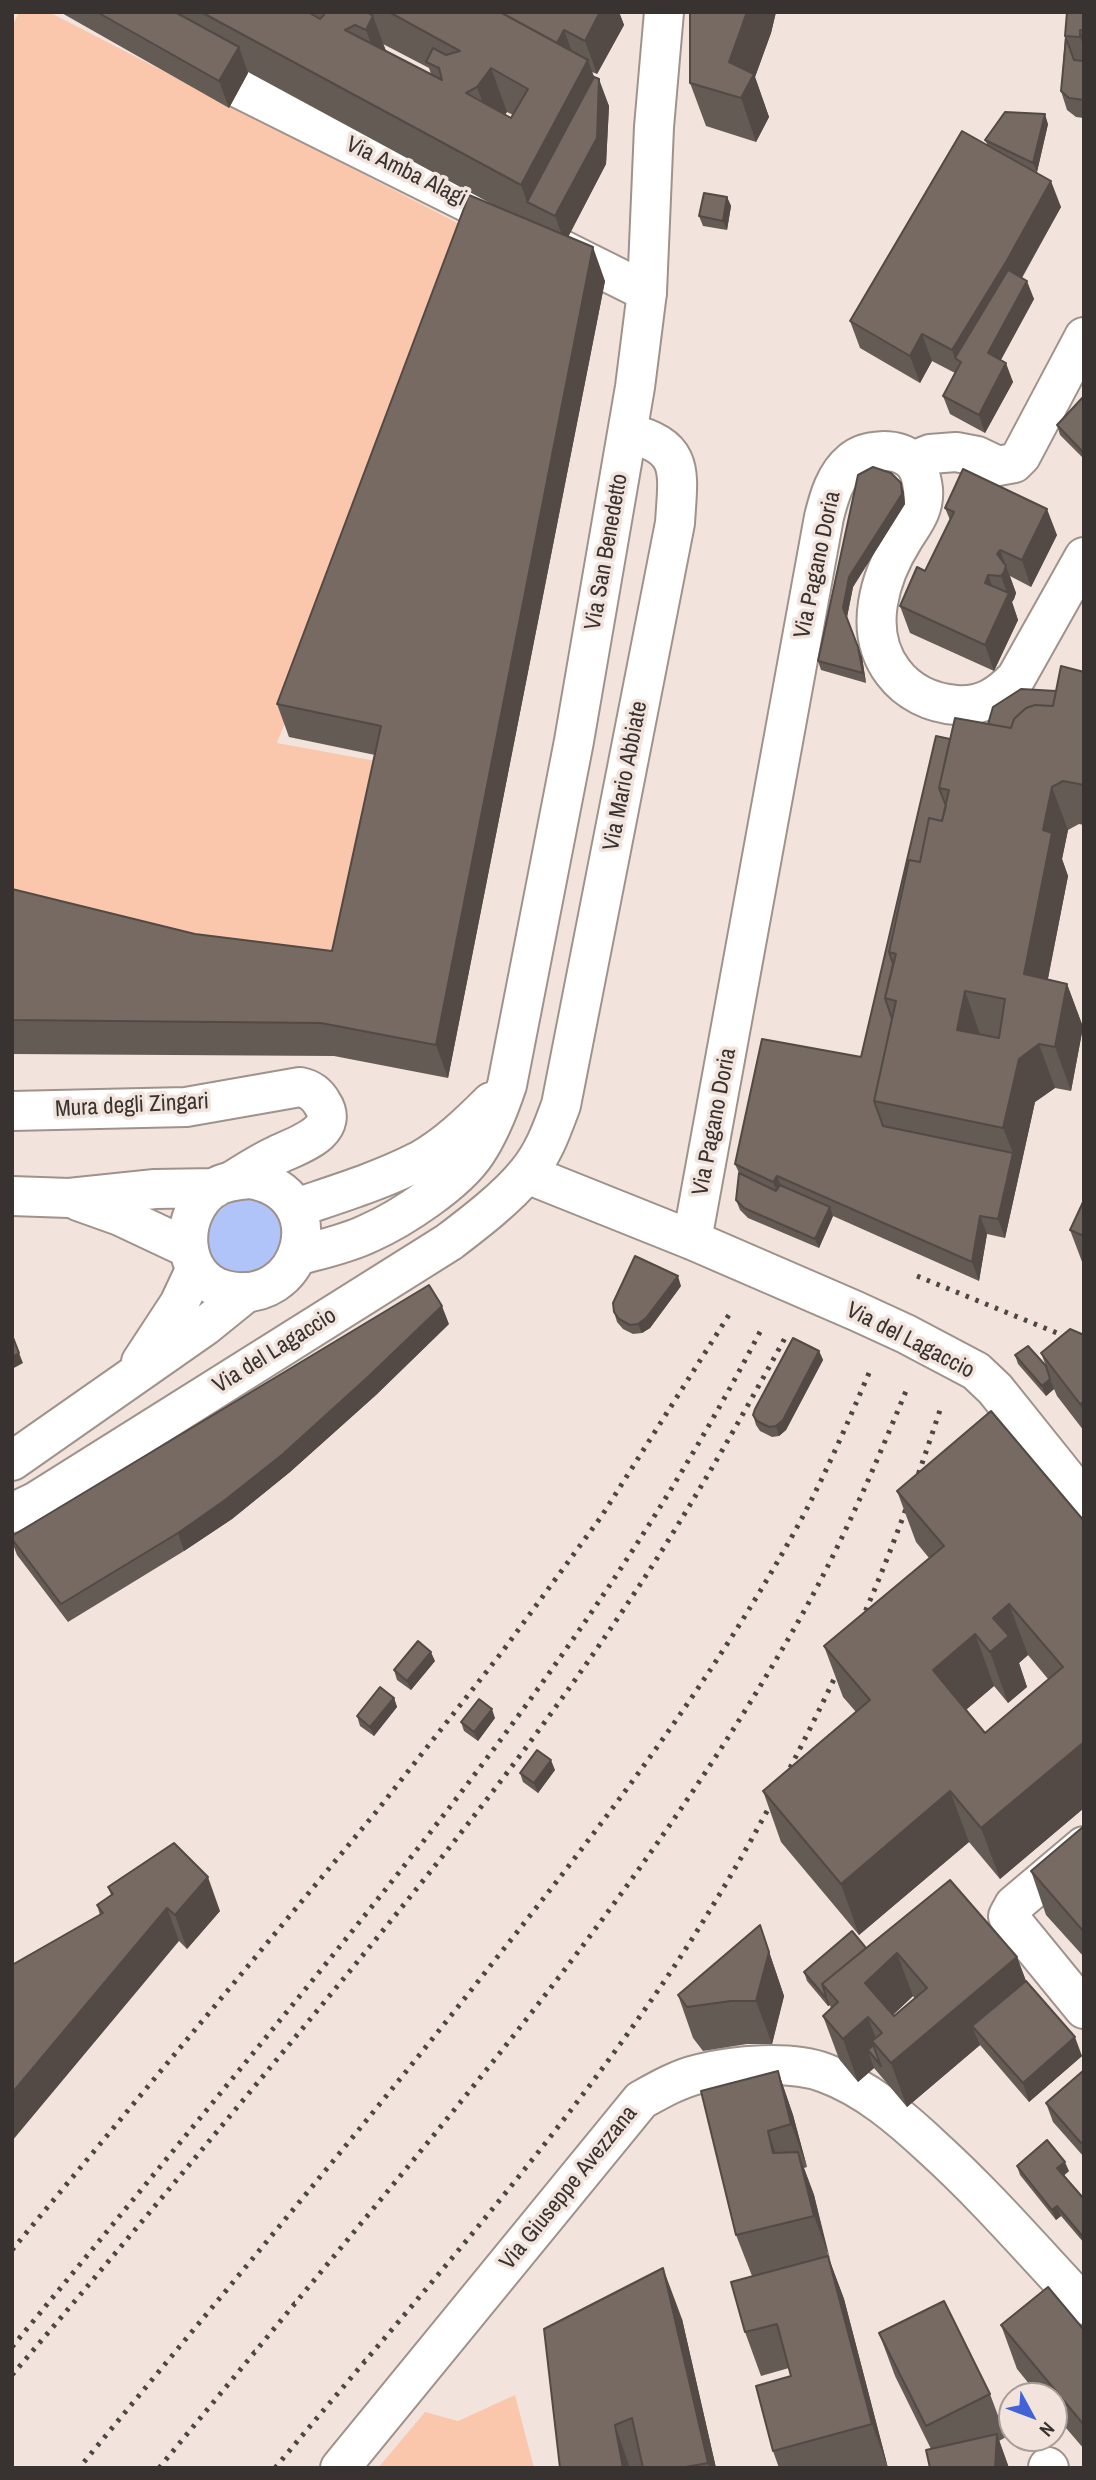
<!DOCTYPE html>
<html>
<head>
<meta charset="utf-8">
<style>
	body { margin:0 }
	#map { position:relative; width:1096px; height:2480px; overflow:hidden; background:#f2e4dc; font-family:"Archivo Narrow",sans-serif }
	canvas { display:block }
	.frame { position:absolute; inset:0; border:14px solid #383330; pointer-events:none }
	.north { position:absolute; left:998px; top:2382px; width:70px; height:70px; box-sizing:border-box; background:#f2e4dc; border:2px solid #a89d97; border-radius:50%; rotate:131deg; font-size:19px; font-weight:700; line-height:28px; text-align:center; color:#383330 }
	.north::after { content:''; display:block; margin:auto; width:24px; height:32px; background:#4263d6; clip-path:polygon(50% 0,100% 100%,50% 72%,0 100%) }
</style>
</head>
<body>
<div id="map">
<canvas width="1096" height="2480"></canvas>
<div class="frame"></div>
<div class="north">N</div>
</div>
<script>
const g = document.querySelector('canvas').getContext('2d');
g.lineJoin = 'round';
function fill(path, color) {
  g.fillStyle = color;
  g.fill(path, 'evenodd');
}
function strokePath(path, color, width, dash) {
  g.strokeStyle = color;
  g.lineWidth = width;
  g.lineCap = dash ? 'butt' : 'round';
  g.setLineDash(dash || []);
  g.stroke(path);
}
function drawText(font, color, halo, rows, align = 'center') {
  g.font = font + ' "Archivo Narrow",sans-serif';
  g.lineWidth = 7;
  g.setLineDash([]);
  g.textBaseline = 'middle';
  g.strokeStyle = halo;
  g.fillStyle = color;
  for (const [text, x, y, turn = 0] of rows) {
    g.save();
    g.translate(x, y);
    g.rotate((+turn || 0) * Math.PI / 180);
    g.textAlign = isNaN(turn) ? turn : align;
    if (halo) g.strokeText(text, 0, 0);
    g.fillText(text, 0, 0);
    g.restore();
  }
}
fill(new Path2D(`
	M19,12H49L477,233L277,743L387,763L342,980L12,913V27Z
	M515,2395L534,2468H378L425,2412L458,2421Z`), '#fac7ac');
fill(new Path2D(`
	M240,1198C262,1199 270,1207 284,1223L279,1260L247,1277C238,1275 227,1273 221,1268C191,1243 211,1209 240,1198Z`), '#b0c4f9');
const minor = new Path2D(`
	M240,89L647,292
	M913,461L930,454L956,452L977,456L998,466L1014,463L1021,456L1084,337
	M12,1111L186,1107L300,1087C310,1089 317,1094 322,1103C342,1133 294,1146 275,1156C260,1163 246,1172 232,1181
	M527,1174L692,1240L856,1311L906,1334L976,1371L995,1389L1084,1500
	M692,1240L824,517C829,497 835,475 852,461C866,449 896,447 911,460C919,467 922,480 923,489C925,509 914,522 904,538C880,576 862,631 893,672C908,692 931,703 956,705C982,707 999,696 1016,678L1084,557
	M141,1362L179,1304L195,1270
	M12,1461L205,1326L247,1292
	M12,1513L35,1502L449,1242C474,1223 508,1197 527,1173C544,1153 552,1129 561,1105L675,523C678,472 686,447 628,433
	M1084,1846L1014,1905L1008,1916L1084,2009
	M1048,2467L1049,2468
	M340,2468L641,2100C659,2090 678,2079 699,2074C734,2065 790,2060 825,2073C866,2088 901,2118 933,2148C987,2197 1034,2252 1084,2305`);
const major = new Path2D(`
	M250,1179C336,1193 304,1310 225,1290C179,1278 177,1213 214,1188C225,1181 238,1180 250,1179Z
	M12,1196L69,1198L155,1189L215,1188
	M78,1201L120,1216L188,1248
	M296,1208C337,1194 380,1181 419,1161C446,1146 469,1124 491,1102
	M297,1256C321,1249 347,1244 369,1233C401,1219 456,1183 476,1153C490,1132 499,1109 507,1085L574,741L635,387L647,292L654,127L664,12`);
strokePath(minor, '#9f928b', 42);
strokePath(major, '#9f928b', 42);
strokePath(minor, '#fff', 38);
strokePath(major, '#fff', 38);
strokePath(new Path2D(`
	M917,1276L1084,1344
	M857,1630C890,1557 916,1483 941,1407
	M12,2250L376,1812L502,1652L601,1517L732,1310
	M12,2347C109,2229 207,2110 303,1992C476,1779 637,1571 763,1326
	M12,2375C118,2251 222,2126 326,2000C425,1880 523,1758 611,1628C675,1535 731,1437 785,1338
	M84,2462C220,2297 359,2133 491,1965C599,1829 706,1690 791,1538C821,1485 845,1429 869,1373
	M159,2468C235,2376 311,2284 387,2192C539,2008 686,1821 803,1613C843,1541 875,1466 906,1391
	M275,2468C400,2318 531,2172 643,2012C721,1902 787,1780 844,1658`), '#4d4744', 5, [3.5, 7]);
fill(new Path2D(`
	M60,12H619L624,25L597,74L592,72L609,106L606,164L568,237L605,281L448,1078L334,1056L12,1054V889L195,934L332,951L375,755L289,737L277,704L499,208L248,72V73L229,108ZM383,44L429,68L431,74L386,51ZM507,112L513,115L511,118L505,114Z
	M690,12H776L771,33L755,77L769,117L756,142L706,126L690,83Z
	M1084,12V118L1076,117L1067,110L1061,91L1065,36Z
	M1048,124L1037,172L1061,207L1022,278L1034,299L1001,360L1013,382L985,433L950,414L943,396L955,373L932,361L920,383L860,348L850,321L987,144L985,140Z
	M727,197L731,206L727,230L703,226L699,216Z
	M1084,396V459L1060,435L1057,425Z
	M901,483L904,493L905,504L853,587L847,617L862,657L866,683L821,670L818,661Z
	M945,508L1057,535L1031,587L1010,576L1016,593L1014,599L1012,602L1018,620L994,671L910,633L900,606L925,571L950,520Z
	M1084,672V825L1079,824L1068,830L1062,859L1068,876L1048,979L1067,984L1083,1027L1071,1091L1055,1088L1035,1102L1005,1238L987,1234L979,1281L833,1216L819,1248L748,1218L740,1210L736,1200L739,1173L735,1164L861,1057L936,736L950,739L988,724L1056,691Z
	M1084,1200V1267L1070,1230Z
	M681,1286L650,1328L642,1333L633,1334L623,1329L617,1322L614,1312Z
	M449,1324L376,1395L290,1472L232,1519L184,1551L68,1622L17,1555L12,1542V1536Z
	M1084,1335V1431L1057,1396L1054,1389L1046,1396L1018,1364L1015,1355L1046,1366L1041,1353Z
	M819,1351L823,1360L786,1430L779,1436L772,1437L760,1431L756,1425L753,1415Z
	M897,1491L1084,1521V1808L1000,1879L969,1842L859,1935L781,1842L763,1791L856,1712L843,1697L824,1646L929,1558L916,1542ZM1028,1655L1048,1679L985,1733L966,1710L994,1686L1008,1703L1027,1687L1019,1663Z
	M435,1661L411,1690L397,1680L394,1670Z
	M394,1698L397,1707L374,1736L360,1726L357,1716Z
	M495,1718L478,1741L464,1731L461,1722Z
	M555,1770L538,1793L523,1782L520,1773Z
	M1084,1826V1957L1046,1915L1031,1871Z
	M108,1887L220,1911L187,1949L179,1941L100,1915L97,1905L111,1895Z
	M760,1925L784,1996L772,2044H747L703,2051L693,2038L678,1995Z
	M866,1948L1017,1957L1026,1981L1082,2056L1029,2102L980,2045L907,2107L874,2068L858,2082L839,2059L823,2016L831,2009L830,2005L828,2006L807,1981L804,1972ZM913,1996L915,1999L894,2016L893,2015Z
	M1084,2070V2157L1053,2122L1046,2103Z
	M778,2071L793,2115L807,2167L804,2168L814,2195L829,2259L844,2299L888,2468H779L773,2451L791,2376L789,2368L761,2376L745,2332L752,2276L736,2235Z
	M1017,2166L1069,2171L1064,2175L1084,2199V2243L1061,2216L1056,2220L1020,2175Z
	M682,2319L716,2468H560Z
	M1001,2325L1084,2330V2449L1054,2414V2396H1039L1017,2369Z
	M879,2333L990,2394L1006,2437L999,2441L1009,2468L931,2449L895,2376Z`), '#655b55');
fill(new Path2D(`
	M600,12H619L624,25L597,74L585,41Z
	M747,12H776L771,33L755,77L769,117L756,142L729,62Z
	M373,16L389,59L382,74L366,30Z
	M564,30L576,63L554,49Z
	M1080,30L1084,39V47L1080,37Z
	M239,47L248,73L229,108L219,81Z
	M588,60L598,89L599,79L609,106L606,164L565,243L555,216L527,202L521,185Z
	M491,68L507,112L493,131L477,87Z
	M1045,114L1048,124L1037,172L1033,163Z
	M1051,181L1061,207L1015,289L955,358L952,350Z
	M727,197L731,206L727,230L723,221Z
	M593,247L605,281L448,1078L436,1045Z
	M1027,281L1034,299L994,372L988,353Z
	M922,334L932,361L920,383L910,356Z
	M1006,363L1013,382L985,433L979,415Z
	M901,483L904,493L905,504L853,587L847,617L843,608L849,577Z
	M1047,509L1057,535L1031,587L1022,560Z
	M1000,550L1016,593L1014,599L1012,602L1018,620L994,671L985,645L1008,595L1001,576L997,554Z
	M988,575L998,602L985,583Z
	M858,647L862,657L866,683L863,673Z
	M1052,787L1068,830L1062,859L1068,876L1040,1018L1024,974L1043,830Z
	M1067,984L1083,1027L1071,1091L1055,1047Z
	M965,991L980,1034L957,1030Z
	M1039,1044L1055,1088L1035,1102L1005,1238L998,1219L1013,1153L1003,1128L1019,1059Z
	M777,1176L784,1194L780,1201L773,1182Z
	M830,1207L833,1216L819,1248L815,1239Z
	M980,1216L987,1234L979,1281L972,1262Z
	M678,1276L681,1286L650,1328L642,1333L638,1324Z
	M442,1306L449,1324L376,1395L290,1472L232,1519L184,1551L178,1533Z
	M819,1351L823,1360L786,1430L779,1436L776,1426Z
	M19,1353L23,1363L12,1369V1357Z
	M1050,1379L1054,1389L1046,1396L1042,1386Z
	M1084,1402V1413L1080,1404Z
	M1009,1604L1028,1655L1019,1663L1027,1687L1008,1703L990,1652L993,1618Z
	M975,1634L994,1686L951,1722L933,1670Z
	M431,1652L435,1661L411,1690L407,1681Z
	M394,1698L397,1707L374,1736L370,1727Z
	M492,1709L495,1718L478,1741L474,1732Z
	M1084,1742V1808L1000,1879L981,1828Z
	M551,1760L555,1770L538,1793L534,1783Z
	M950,1791L969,1842L859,1935L841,1884Z
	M208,1877L220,1911L187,1949L175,1915Z
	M167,1908L179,1941L12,2141V2093Z
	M760,1925L784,1996L772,2044L756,2001Z
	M897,1953L913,1996L881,2026L865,1983Z
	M1017,1957L1033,2000L972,2026L980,2045L907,2107L891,2063Z
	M826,1996L830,2005L828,2006L825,1997Z
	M868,2017L881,2052L872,2041L880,2064L868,2050L874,2068L858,2082L843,2039Z
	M1075,2037L1082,2056L1029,2102L1023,2083Z
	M778,2071L793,2115L807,2167L791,2124Z
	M768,2131L783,2174L773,2153Z
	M798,2152L814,2195L830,2259L814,2216Z
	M1065,2162L1069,2171L1061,2178L1057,2168Z
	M1057,2206L1061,2216L1056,2220L1052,2210Z
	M828,2256L844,2299L888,2468L872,2424Z
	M663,2268L682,2319L716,2468H710L708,2463Z
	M615,2425L630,2468H623Z
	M997,2434L1009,2468H995Z`), '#534a45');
const building = new Path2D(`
	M97,12H175L239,47L219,81Z
	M201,12H308L320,19L324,15L323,12H367L373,16L366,30L355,25L345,30L442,80L439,68L426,62L433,48L446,55L460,51L389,12H500L588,60L521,185ZM491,68L528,89L511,118L466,93L477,87Z
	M500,12H600L585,41L564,30L557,43Z
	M690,12H747L729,62L754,74L741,98L690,83Z
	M1067,12H1084V30H1080V37L1065,36Z
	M1066,38L1074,60L1084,61V100L1069,98L1061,91Z
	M594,77L599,79L597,138L555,216L527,202Z
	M1005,112L1045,114L1033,163L985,140Z
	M962,131L1051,181L1006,262L952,350L922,334L910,356L850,321Z
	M704,193L727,197L723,221L699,216Z
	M469,195L593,247L436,1045L321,1023L12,1020V889L195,934L332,951L381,726L277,704Z
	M1008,270L1027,281L988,353L1006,363L979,415L943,396L961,362L955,358Z
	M1084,396V453L1057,425Z
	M873,467L891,473L901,483L902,494L849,577L843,608L858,647L863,673L818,661L858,475Z
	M963,469L1047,509L1022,560L1000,550L997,554L1006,566L1004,572L1001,576L988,575L985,583L1009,593L985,645L900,606L917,567L925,571L954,512L945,508Z
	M1061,666L1084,672V785L1063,781L1052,787L1043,830L1052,833L1024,974L1067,984L1055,1047L1039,1044L1019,1059L1003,1128L874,1101L896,1001L885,998L896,954L889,952L909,860L920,862L929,818L942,821L949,790L939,788L955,718L1011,728L1014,719L1026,708L1035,705L1053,706ZM965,991L1005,999L999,1038L957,1030Z
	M1021,689L1056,691L1053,706L1035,705L1026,708L1014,719L1011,728L988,724L993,707Z
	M936,736L950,739L939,788L946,806L942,821L929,818L920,862L909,860L889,952L893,964L885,998L892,1019L874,1101L883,1126L1013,1153L998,1219L980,1216L972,1262L777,1176L773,1182L735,1164L762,1039L861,1057Z
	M739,1173L776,1191L780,1185L830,1207L815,1239L744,1208L736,1200Z
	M1084,1200V1236L1070,1230Z
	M635,1256L678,1276L646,1318L638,1324L630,1325L619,1319L614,1312L613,1303Z
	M429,1285L442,1306L369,1376L283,1454L225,1500L178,1533L61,1604L12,1539V1536Z
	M1070,1329L1084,1335V1402L1080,1404L1041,1353Z
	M12,1335L19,1353L12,1357Z
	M793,1338L819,1351L783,1420L776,1426L769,1427L757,1421L753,1415L755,1409Z
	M1028,1346L1046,1366L1050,1379L1042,1386L1015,1355Z
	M991,1411L1084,1521V1742L981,1828L950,1791L841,1884L763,1791L870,1700L824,1646L944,1546L897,1491ZM1009,1604L1063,1667L985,1733L933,1670L975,1634L990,1652L1009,1636L993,1618Z
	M418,1641L431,1652L407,1681L394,1670Z
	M380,1687L394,1698L370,1727L357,1716Z
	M479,1699L492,1709L474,1732L461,1722Z
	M537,1750L551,1760L534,1783L520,1773Z
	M1084,1826V1932L1031,1871Z
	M174,1843L208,1877L175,1915L167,1908L12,2093V1965L103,1913L97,1905L113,1894L108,1887Z
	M950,1880L1017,1957L891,2063L872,2041L882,2033L868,2017L843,2039L823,2016L838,2002L822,1984ZM897,1953L927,1988L894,2016L865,1983Z
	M760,1925L769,1952L756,2001H731L687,2007L678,1995Z
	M852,1931L866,1948L822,1984L826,1996L825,1997L804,1972Z
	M1026,1981L1075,2037L1023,2083L972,2026Z
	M873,2045L881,2066L868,2050Z
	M1084,2070V2141L1081,2143L1046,2103Z
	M778,2071L791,2124L768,2131L773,2153L798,2152L814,2216L736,2235L701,2091Z
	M1047,2140L1065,2162L1057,2168L1084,2199V2238L1057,2206L1052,2210L1017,2166Z
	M828,2256L872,2424L773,2451L756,2386L791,2376L777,2324L745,2332L731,2282Z
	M663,2268L708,2463L680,2468H643L632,2418L615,2425L623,2468H560L544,2329Z
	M1048,2287L1084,2330V2425L1001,2325Z
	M944,2301L990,2394L926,2426L879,2333Z
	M997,2434L995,2468H930L926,2450Z`);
fill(building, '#766a63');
strokePath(building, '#534a45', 2);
drawText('23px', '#383330', '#f2e4dc', [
	["Via Amba Alagi",406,172,26],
	["Via San Benedetto",607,552,-80],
	["Via Pagano Doria",818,565,-78],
	["Via Mario Abbiate",626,776,-79],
	["Mura degli Zingari",132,1106,-3],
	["Via Pagano Doria",715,1122,-79],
	["Via del Lagaccio",910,1341,27],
	["Via del Lagaccio",275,1351,-32],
	["Via Giuseppe Avezzana",569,2188,-51]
]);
</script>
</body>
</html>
